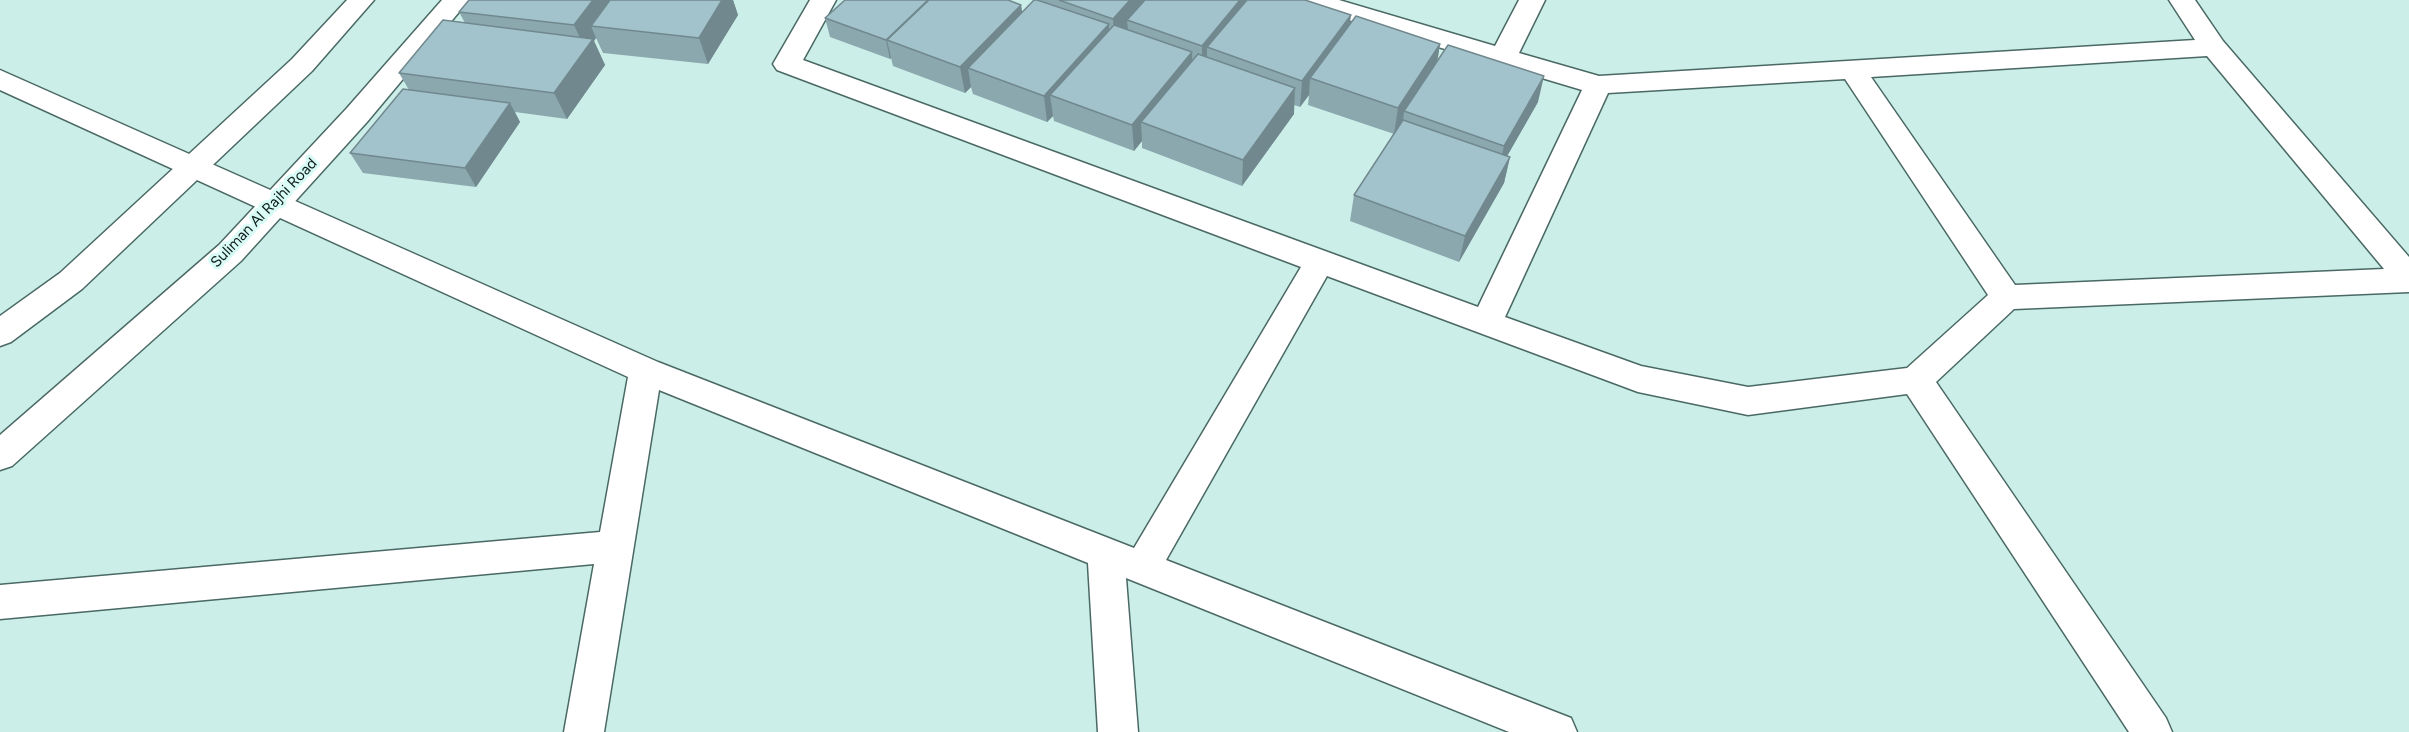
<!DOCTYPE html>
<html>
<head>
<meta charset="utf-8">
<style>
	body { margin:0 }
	canvas { display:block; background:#cbeee8 }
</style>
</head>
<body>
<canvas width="2409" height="732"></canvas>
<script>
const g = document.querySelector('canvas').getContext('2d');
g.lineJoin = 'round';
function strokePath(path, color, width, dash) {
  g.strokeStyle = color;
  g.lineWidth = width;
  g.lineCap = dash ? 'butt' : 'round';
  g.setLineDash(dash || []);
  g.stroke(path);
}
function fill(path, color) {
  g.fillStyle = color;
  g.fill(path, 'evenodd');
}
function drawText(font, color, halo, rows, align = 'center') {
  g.font = font + ' Figtree,sans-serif';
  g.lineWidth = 6;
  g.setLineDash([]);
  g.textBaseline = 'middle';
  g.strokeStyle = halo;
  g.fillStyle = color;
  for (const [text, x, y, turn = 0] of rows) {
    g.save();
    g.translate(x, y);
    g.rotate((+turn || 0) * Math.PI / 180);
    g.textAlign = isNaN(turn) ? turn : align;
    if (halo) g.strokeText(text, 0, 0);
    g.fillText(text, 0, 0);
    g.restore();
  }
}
const minor = new Path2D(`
	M810,0H836L803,60L1478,307L1582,90L1301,6L1297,0H1339L1495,46L1519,0H1545L1519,53L1599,76L2195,40L2169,0H2195L2223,41L2409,257V292L2014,309L1936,382L2166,718L2172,732H2129L1907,394L1748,415L1638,392L1327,276L1166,560L1571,718L1577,732H1509L1126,578L1138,732H1098L1088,563L659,390L604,732H564L594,564L0,619V585L600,532L628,377L0,90V70L658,362L1134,548L1301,267L777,70L773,64ZM2207,56L2384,269L2015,285L1871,77ZM1845,79L1988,295L1907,368L1748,387L1641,366L1505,317L1608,93Z`);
const secondary = new Path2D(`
	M347,0H374L312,71L82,289L11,342L0,346V316L60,273L292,59Z
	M442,0H469L367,122L241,261L12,466L0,470V435L219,245L347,108Z`);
strokePath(minor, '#4a6964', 3);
strokePath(secondary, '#4a6964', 3);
fill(minor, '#fff');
fill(secondary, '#fff');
fill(new Path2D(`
	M469,0H733L738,15L708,64L603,53L596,38L594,41L605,65L567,119L515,112L520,122L476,187L363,173L350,153L409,90L399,73L465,23L459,12Z
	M1034,0H1305L1350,24L1440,44L1437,62L1538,102L1507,156L1510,157L1504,183L1459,262L1350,221L1354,195L1394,134L1308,105L1309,95L1300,107L1294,105V114L1242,186L1142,148V141L1134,151L1054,121L1053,116L1047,122L973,94L971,87L965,93L893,66L891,58L890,59L830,37L825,18L1021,5L1022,12Z`), '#8ba8af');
fill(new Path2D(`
	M593,0H620L591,26L596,38L594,41L605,65L567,119L554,93L585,49L574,25Z
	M722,0H733L738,15L708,64L699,38Z
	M928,0H947L887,40L891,58L890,59L886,40Z
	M1130,0H1155L1127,20L1128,30L1115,45L1113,19Z
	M1240,0H1250L1207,47V66L1202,72V46Z
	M1021,5L1025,31L968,68L971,87L965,93L960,67Z
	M1351,15L1348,41L1310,78L1309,95L1300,107L1302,81Z
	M1109,24L1110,51L1050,95L1053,116L1047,122L1044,96Z
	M1440,44L1436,70L1404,111L1403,121L1394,134L1398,108Z
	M1192,52L1193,78L1141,122L1142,141L1134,151L1132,125Z
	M1544,76L1538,102L1498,172L1504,146Z
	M1295,88L1294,114L1242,186L1243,160Z
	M510,103L520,122L476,187L465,168Z
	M1510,157L1504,183L1459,262L1465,236Z`), '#71888e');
const building = new Path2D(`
	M469,0H593L574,25L459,12Z
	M610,0H722L699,38L591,26Z
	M845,0H928L886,40L825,18Z
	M929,0H1008L1021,5L960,67L887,40Z
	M1034,0H1037L1109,24L1044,96L968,68Z
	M1059,0H1130L1113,19Z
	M1145,0H1240L1202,46L1127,20Z
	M1247,0H1305L1351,15L1302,81L1207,47Z
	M1356,16L1440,44L1398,108L1310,78Z
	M443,20L593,39L554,93L399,73Z
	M1114,25L1192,52L1132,125L1050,95Z
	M1448,45L1544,76L1504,146L1404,111Z
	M1198,54L1295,88L1243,160L1141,122Z
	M403,89L510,103L465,168L350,153Z
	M1403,120L1510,157L1465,236L1354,195Z`);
fill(building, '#a2c3cb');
strokePath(building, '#71888e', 1.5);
drawText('15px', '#0d1a18', '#d8fbf5', [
	["Suliman Al Rajhi Road",264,213,-46]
]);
</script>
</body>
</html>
